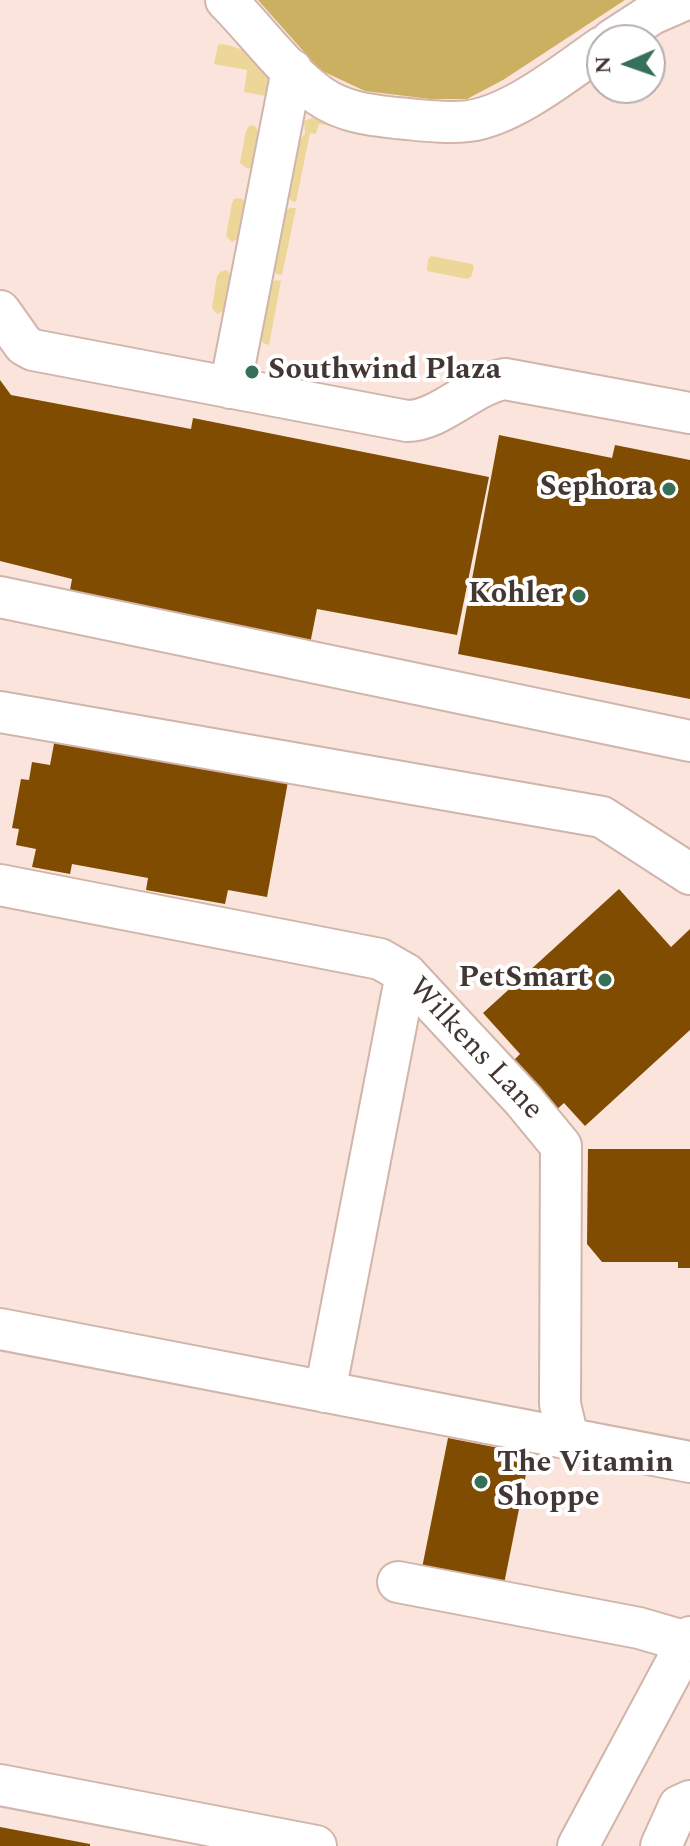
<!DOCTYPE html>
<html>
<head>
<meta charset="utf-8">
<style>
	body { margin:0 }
	#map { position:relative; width:690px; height:1846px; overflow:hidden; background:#fbe4dc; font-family:Spectral,serif }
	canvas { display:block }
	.north { position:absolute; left:586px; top:24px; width:80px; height:80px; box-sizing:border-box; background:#fff; border:2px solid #b3afad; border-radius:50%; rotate:268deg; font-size:22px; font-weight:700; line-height:32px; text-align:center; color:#423733 }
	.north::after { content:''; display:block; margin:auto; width:28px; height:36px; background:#377058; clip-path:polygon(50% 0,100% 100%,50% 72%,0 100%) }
</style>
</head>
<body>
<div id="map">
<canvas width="690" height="1846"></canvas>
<div class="north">N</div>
</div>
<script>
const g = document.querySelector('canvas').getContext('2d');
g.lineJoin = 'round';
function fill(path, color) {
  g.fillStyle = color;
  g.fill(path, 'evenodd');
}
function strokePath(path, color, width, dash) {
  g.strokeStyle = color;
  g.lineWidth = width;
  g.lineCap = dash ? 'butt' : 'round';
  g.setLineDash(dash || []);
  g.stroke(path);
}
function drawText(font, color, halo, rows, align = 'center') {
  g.font = font + ' Spectral,serif';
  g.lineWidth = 8;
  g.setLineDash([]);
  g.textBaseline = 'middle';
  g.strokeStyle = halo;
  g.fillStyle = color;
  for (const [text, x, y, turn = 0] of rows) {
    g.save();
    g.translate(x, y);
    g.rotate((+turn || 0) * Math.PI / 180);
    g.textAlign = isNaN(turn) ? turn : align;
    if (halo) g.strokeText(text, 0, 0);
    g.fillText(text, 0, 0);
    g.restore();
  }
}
fill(new Path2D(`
	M222,44C250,49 277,64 266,96L244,92L247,70L214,64L218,45Z
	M319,115L339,127L319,124L316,134L310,133L296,202L291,201C283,185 292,146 305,134L304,121Z
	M250,125L255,126L259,133L253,166L248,169L240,163L246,131Z
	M241,198L246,203L239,238L232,242L226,236L232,203L234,199Z
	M290,208H296L282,275L276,274L272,265L282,214Z
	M431,256L472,264L474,267L471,277L467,279L427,271L428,259Z
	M227,270L231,276L225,311L217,314L212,308L217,276L220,272Z
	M275,280L281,281L269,345L263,343L258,336L268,286Z`), '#ecd799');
fill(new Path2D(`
	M258,0H625L503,80L467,99H430L365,91L320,70Z`), '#cbb061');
fill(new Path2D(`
	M0,380L11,395L191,429L193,418L489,477L457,635L317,609L309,649L68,601L72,579L0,561Z
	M499,435L612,458L615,445L690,460V699L458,654Z
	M56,733L289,776L267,897L228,890L225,904L146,890L148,878L72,864L70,874L32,867L36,849L16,845L19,829L12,828L21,779L29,780L32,762L50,765Z
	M619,889L671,947L690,929V1030L585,1126L564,1103L554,1112L511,1063L520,1054L483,1013Z
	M588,1149H690V1268H678V1262H602L587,1244Z
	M448,1438L530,1454L504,1584L422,1568Z
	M0,1827L90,1844V1846H0Z`), '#804c01');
const minor = new Path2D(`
	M226,0C257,31 284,70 320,96C343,112 369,115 396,118C420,120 445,124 469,121C513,115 566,72 602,47
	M612,40L652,14L684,0
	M0,311L24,345L33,350L407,421C440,421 472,384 505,379L690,413
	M230,388L292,70
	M0,597L690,741
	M0,712L602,817L690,874
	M0,885L380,959L406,974L524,1101L561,1146L560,1404L568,1438
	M0,1329L690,1462
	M325,1392L406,974
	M398,1582L639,1628L687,1642
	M0,1785L316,1846
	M578,1846L690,1637
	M661,1846L679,1806L690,1801`);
strokePath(minor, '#d1b5ab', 44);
strokePath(minor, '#fff', 40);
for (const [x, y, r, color] of [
	[252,372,8,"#377058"],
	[669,489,8,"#377058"],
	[579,596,8,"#377058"],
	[605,980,8,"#377058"],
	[481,1482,8,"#377058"]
]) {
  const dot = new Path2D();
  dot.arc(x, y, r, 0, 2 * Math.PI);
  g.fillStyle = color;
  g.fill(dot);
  strokePath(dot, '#fff', 3);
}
drawText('bold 30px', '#423733', '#fff', [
	["Southwind Plaza",268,372,"left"],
	["Sephora",653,489],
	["Kohler",563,596],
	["PetSmart",589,980],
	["The Vitamin",497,1465,"left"],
	["Shoppe",497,1499,"left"]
], 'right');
drawText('30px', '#423733', '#fff', [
	["Wilkens Lane",474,1050,47]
]);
</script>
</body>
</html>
